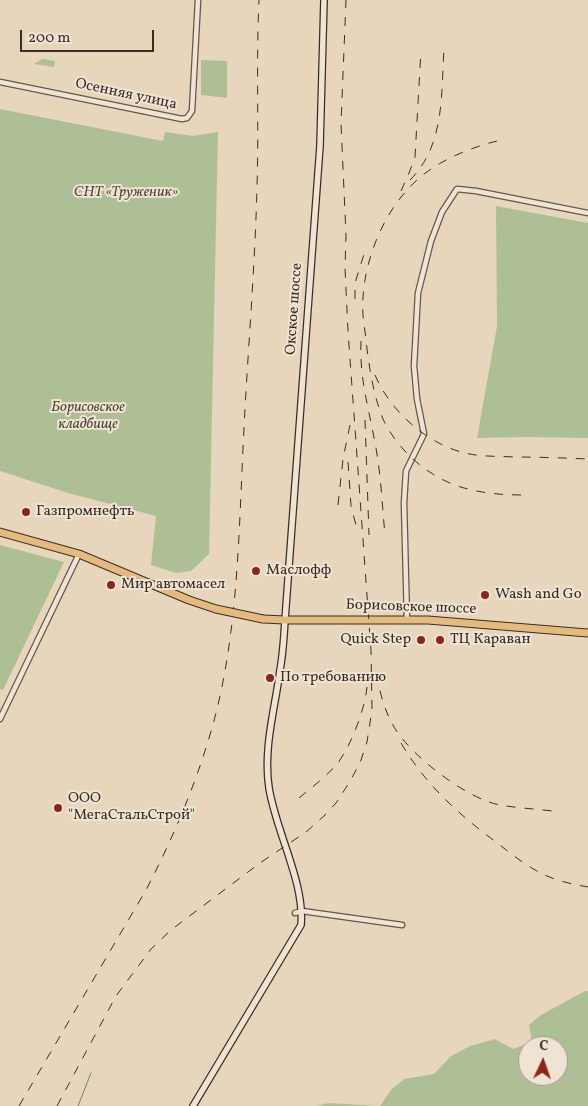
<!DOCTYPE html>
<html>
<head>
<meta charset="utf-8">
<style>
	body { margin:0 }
	#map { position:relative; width:588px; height:1106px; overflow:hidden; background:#e7d6bb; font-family:Vollkorn,serif }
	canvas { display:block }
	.north { position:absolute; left:518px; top:1036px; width:50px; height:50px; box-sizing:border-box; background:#efe4d3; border:1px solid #a79a8e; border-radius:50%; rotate:3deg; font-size:14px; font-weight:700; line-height:20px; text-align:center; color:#3b2c26 }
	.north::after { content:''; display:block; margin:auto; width:18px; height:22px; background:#8f2418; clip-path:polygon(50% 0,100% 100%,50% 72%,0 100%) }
	.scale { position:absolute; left:20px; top:30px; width:134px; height:22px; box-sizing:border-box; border:2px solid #3b2c26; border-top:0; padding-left:6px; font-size:15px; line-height:18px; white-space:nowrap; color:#3b2c26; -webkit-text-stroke:4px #efe4d3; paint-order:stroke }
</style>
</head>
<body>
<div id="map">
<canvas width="588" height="1106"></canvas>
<div class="north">С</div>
<div class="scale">200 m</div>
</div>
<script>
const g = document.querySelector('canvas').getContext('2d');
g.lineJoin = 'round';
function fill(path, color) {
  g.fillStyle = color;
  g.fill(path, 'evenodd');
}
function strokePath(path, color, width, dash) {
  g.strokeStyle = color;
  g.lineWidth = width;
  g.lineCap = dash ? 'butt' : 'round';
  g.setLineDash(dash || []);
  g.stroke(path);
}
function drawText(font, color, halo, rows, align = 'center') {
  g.font = font + ' Vollkorn,serif';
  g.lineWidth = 4;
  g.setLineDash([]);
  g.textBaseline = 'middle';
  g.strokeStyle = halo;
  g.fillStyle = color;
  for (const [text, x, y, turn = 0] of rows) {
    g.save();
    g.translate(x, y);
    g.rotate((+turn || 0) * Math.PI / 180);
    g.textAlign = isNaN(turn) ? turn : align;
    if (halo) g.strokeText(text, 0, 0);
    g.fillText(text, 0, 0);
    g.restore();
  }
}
fill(new Path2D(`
	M42,59L55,61L54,67L34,64Z
	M201,60L227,61V98L201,95Z
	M0,109L163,141L165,132L193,136L218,132L209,554L191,571L176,573L151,565L156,516L68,493L0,471Z
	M496,206L588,223V438L527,437L477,438L497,326Z
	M0,545L64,562L3,690L0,689Z
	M585,991H588V1106H380L391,1090L404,1079L434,1074L451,1056L470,1046L495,1039L513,1049L532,1042L529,1025L541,1015ZM528,1046H558V1076H528Z
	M329,1103L379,1106H315Z`), '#afbf95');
strokePath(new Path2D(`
	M78,1106L91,1073`), '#767f80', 1);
const street = new Path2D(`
	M0,82L182,119L187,118L192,111L198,0
	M407,620L404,503L406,471L424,434L417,399L414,366L418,293L431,241L442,212L457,189L476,191L588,213
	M0,719L79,554
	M295,913L302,911L402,925`);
const secondary = new Path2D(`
	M193,1106L301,925C305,883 276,832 269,788C263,748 275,709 280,670C283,654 284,637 285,620L320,146L324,0`);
const primary = new Path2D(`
	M0,532L79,554L189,600L216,609
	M263,619L285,620H428L588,633`);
strokePath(street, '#66564b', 7);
strokePath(secondary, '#3b2c26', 8);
strokePath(primary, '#3b2c26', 9);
strokePath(street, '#efe4d3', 4.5);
strokePath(secondary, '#efe4d3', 5.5);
strokePath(primary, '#e4bb7e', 7);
strokePath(new Path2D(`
	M497,141C465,149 430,164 408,189C379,220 360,272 363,315C364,326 366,337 367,349C370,372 374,397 383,419C398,452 433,481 468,489C487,494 506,495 525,495
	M410,180C445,145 441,95 444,48
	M401,191L409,173L415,157L421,50
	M355,299V283L365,251
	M361,341C359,377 369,409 375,443C381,473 382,504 385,535
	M375,375C390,411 427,444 465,453C481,457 498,456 515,457C539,457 564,458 588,459
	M365,420L369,535
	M348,462L351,506L357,529
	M338,505L343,459L350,425
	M376,673C380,692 384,710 394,727C411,756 467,799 500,805C517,808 536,809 553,811
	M401,743C425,784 458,814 496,842C509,852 522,863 537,871C552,880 571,884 588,887
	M299,798C312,787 326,777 337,764C351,746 365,709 367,687
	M19,1106L146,890C175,834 200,775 216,713C239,622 239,522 244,428C248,348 255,267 257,187C259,125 256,62 259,0
	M57,1106L116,996L151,949L171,930L260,863L306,832L324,816L336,803L349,783L360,763L367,742L372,710L371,651L348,331L345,269L346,235L341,124L346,0`), '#3b2c26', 1, [9, 9]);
const primaryBridge = new Path2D(`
	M216,609L263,619`);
strokePath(primaryBridge, '#3b2c26', 9, []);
strokePath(primaryBridge, '#e4bb7e', 7);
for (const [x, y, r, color] of [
	[26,512,5,"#8f2418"],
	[256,571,5,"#8f2418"],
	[111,585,5,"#8f2418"],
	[485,595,5,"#8f2418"],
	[421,640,5,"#8f2418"],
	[440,640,5,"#8f2418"],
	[270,678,5,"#8f2418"],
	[58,808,5,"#8f2418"]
]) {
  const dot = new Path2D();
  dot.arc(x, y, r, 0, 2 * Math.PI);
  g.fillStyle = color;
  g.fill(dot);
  strokePath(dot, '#efe4d3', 2);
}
drawText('15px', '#3b2c26', '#efe4d3', [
	["Осенняя улица",126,95,12],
	["Окское шоссе",295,309,-86],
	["Борисовское шоссе",411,608,2]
]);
drawText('italic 15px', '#52493c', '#efe4d3', [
	["СНТ «Труженик»",126,193],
	["Борисовское",88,408],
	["кладбище",88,425]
]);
drawText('15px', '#3b2c26', '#efe4d3', [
	["Газпромнефть",36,512],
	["Маслофф",266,571],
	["Мир автомасел",121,585],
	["Wash and Go",495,595],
	["Quick Step",411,640,"right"],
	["ТЦ Караван",450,640],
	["По требованию",280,678],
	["ООО",68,799],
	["\"МегаСтальСтрой\"",68,816]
], 'left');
</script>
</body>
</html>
